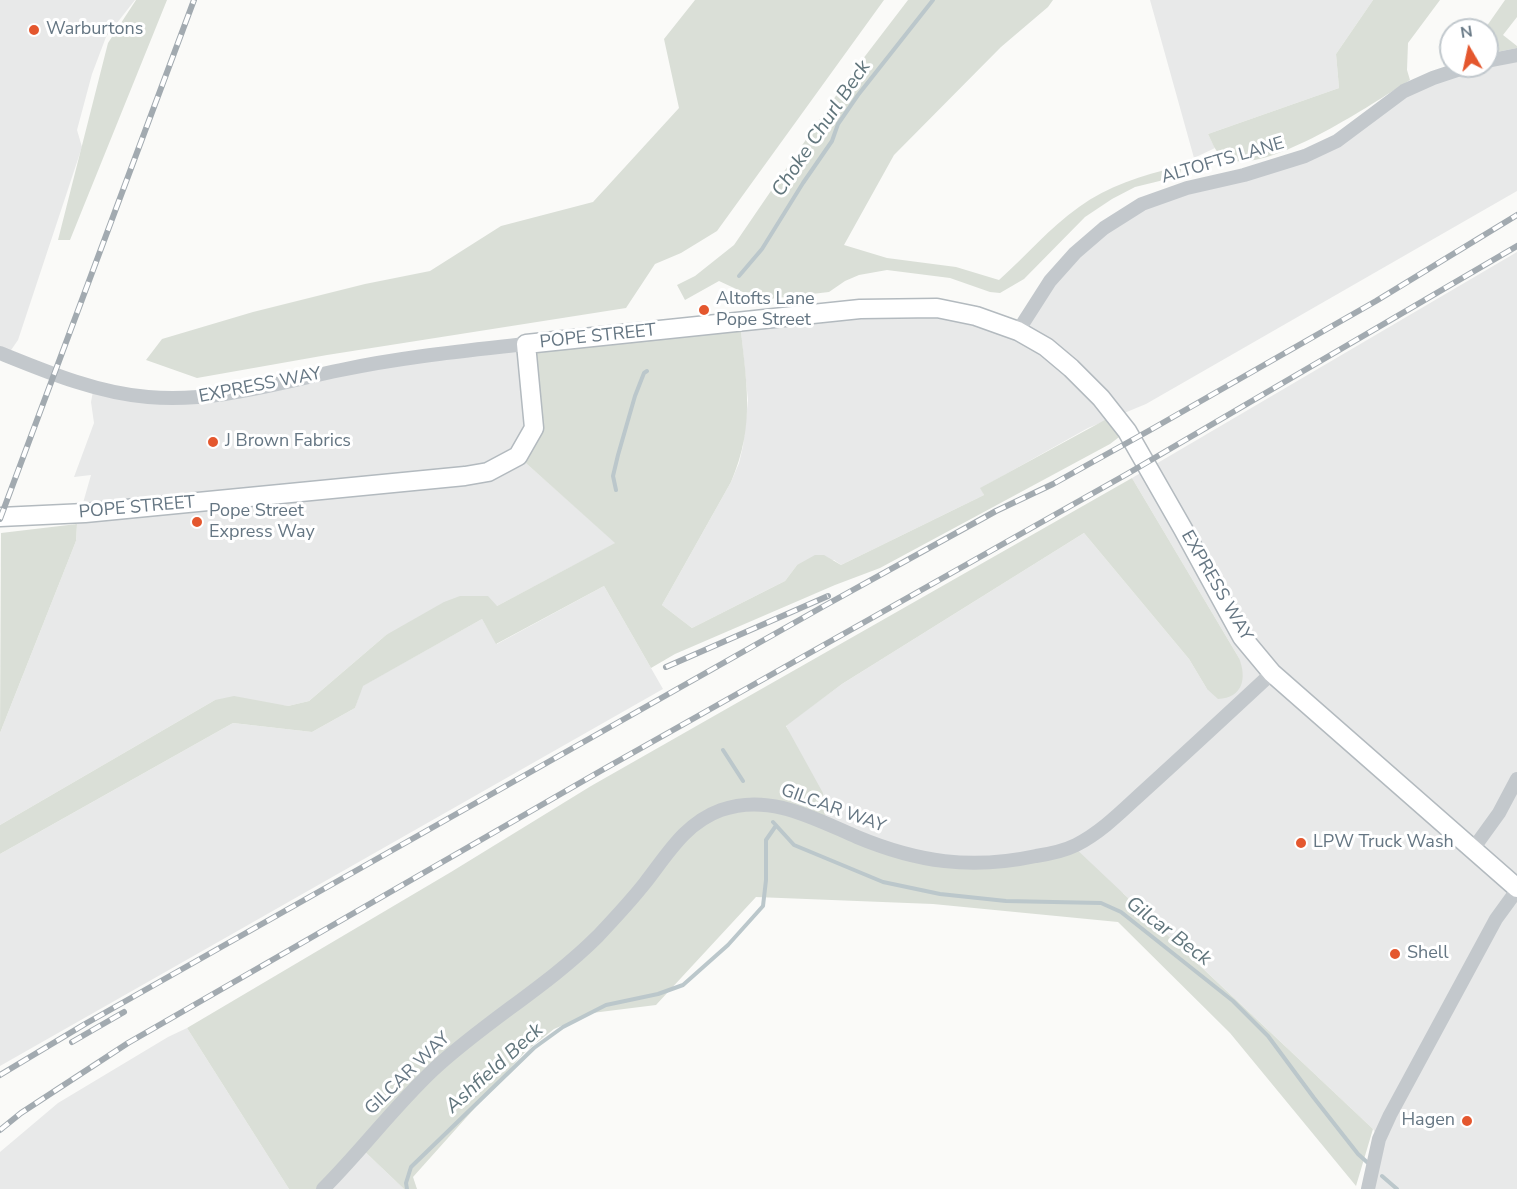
<!DOCTYPE html>
<html>
<head>
<meta charset="utf-8">
<style>
	body { margin:0 }
	#map { position:relative; width:1517px; height:1189px; overflow:hidden; background:#fafaf8; font-family:"Nunito Sans",sans-serif }
	canvas { display:block }
	.north { position:absolute; left:1439px; top:18px; width:60px; height:60px; box-sizing:border-box; background:#fff; border:2px solid #c1c8cd; border-radius:50%; rotate:351deg; font-size:16px; font-weight:700; line-height:24px; text-align:center; color:#657683 }
	.north::after { content:''; display:block; margin:auto; width:21px; height:27px; background:#e4572e; clip-path:polygon(50% 0,100% 100%,50% 72%,0 100%) }
</style>
</head>
<body>
<div id="map">
<canvas width="1517" height="1189"></canvas>
<div class="north">N</div>
</div>
<script>
const g = document.querySelector('canvas').getContext('2d');
g.lineJoin = 'round';
function fill(path, color) {
  g.fillStyle = color;
  g.fill(path, 'evenodd');
}
function strokePath(path, color, width, dash) {
  g.strokeStyle = color;
  g.lineWidth = width;
  g.lineCap = dash ? 'butt' : 'round';
  g.setLineDash(dash || []);
  g.stroke(path);
}
function drawText(font, color, halo, rows, align = 'center') {
  g.font = font + ' "Nunito Sans",sans-serif';
  g.lineWidth = 6;
  g.setLineDash([]);
  g.textBaseline = 'middle';
  g.strokeStyle = halo;
  g.fillStyle = color;
  for (const [text, x, y, turn = 0] of rows) {
    g.save();
    g.translate(x, y);
    g.rotate((+turn || 0) * Math.PI / 180);
    g.textAlign = isNaN(turn) ? turn : align;
    if (halo) g.strokeText(text, 0, 0);
    g.fillText(text, 0, 0);
    g.restore();
  }
}
fill(new Path2D(`
	M0,0H135L106,37L92,74L77,130L82,147L18,340L7,356L0,353Z
	M1150,0H1373L1336,54L1339,88L1208,134L1215,148L1194,158Z
	M1517,49V191L1146,404L1088,428L981,488L984,495L841,565L834,560L797,565L785,581L692,628L662,605L731,482L739,463L743,446L748,400L740,322L936,308L1018,331L1050,281L1142,204L1305,156L1404,91L1469,66H1487Z
	M1517,252V1189H1368L1379,1139L1373,1129L1123,893L943,863L826,823L786,725L842,684L1084,533L1189,659L1207,689L1239,658L1132,478Z
	M526,344L534,428L518,456L616,543L497,606L386,635L309,701L288,706L215,700L0,825V733L76,541L77,524L91,475L74,477L94,423L91,402L94,386L183,399Z
	M604,586L663,689L0,1066V854L233,723L312,732L355,708L362,686L482,619L497,644Z
	M187,1028L289,1189H0V1152L58,1103L168,1037Z
	M361,1148L404,1189H323Z`), '#e8e9e9');
fill(new Path2D(`
	M136,0H167L70,240H58L108,43Z
	M695,0H884L717,231L681,253L655,264L626,308L327,355L197,378L146,360L162,339L253,312L365,284L430,271L501,226L593,202L679,108L664,39Z
	M908,0H1053L1048,7L1001,47L894,155L844,245L887,258L956,267L999,280C1026,256 1049,228 1079,207C1108,186 1142,175 1177,167L1181,169L1180,176L1135,187L1112,199L1085,217L1024,279L1000,293L990,292L950,278L887,270L859,275L845,281L829,292L760,300L719,281L685,300L677,285L695,276L734,245L846,81Z
	M1373,0H1440L1408,43L1407,70L1410,80C1375,102 1266,176 1227,159C1216,155 1213,144 1208,134L1339,88L1336,54Z
	M1505,0H1517V17L1503,35L1517,46V48L1487,54V30H1484Z
	M740,322C746,382 756,424 731,482L662,605L692,628L785,581L797,565L815,555H824L841,565L984,495L980,488L1114,415L1127,431L1110,444L880,568L835,585L675,654L651,668L604,586L496,644L482,619L363,686L355,708L312,732L233,723L0,854V825L215,700L234,696L288,706L309,701L386,635L444,602L460,596H488L497,606L615,543L518,456L534,428L526,344Z
	M1132,478L1239,658C1247,678 1243,698 1218,699L1207,689L1189,659L1084,533L842,684L786,726L823,793L826,823L943,863L1073,846L1373,1129L1356,1186L1230,1033L1118,922L933,904L756,897L656,1005L592,1013L554,1029L525,1052L413,1177L417,1189H404L361,1148L323,1189H289L187,1028L451,872L591,786Z
	M77,524L76,541L0,733L1,533Z`), '#dadfd7');
strokePath(new Path2D(`
	M739,276L762,249L803,183L832,141L838,124L858,95L933,0
	M616,490L613,476L618,455L635,396L644,373L647,371
	M723,750L743,781
	M773,822L794,845L883,882L940,894L1006,901L1101,903L1121,912L1233,1001L1268,1036L1314,1098L1358,1154L1368,1163
	M1382,1176L1397,1189
	M407,1189L406,1183L411,1167L534,1048L563,1027L606,1005L658,994L683,985L728,945L763,906L766,880V840L775,827`), '#bbc7cb', 4);
const secondary = new Path2D(`
	M0,517L85,513L465,476L488,472L518,456L534,428L526,344L860,309L937,308L976,316L1018,331L1046,347L1071,368L1101,398L1127,431L1183,529L1242,637L1272,673L1517,888`);
strokePath(secondary, '#b3babf', 21);
strokePath(new Path2D(`
	M1487,61L1517,55
	M1018,331L1050,281L1075,253L1104,228L1142,204L1187,188L1244,175L1305,156L1337,141L1404,91L1433,78L1469,66
	M0,353C47,372 97,393 148,397C214,403 277,383 341,370C402,357 464,351 526,344
	M1473,849L1499,813L1517,779
	M323,1189C361,1151 393,1108 432,1071C484,1022 547,987 598,936C614,919 630,902 645,883C667,855 685,823 721,810C769,793 813,818 857,837C917,862 971,870 1036,856C1049,854 1064,851 1076,845C1102,832 1124,809 1145,790C1188,751 1230,712 1272,673
	M1368,1189L1379,1139L1390,1115L1496,919L1517,890`), '#c3c8cc', 14);
strokePath(secondary, '#fff', 18);
const rail = new Path2D(`
	M0,519L194,0
	M666,667L828,596
	M72,1042L124,1012
	M0,1075L85,1024L824,606L996,511L1053,484L1152,429L1376,301L1517,215
	M0,1130L21,1113L128,1043L604,769L1127,474L1517,246`);
strokePath(rail, '#a2aab0', 6);
strokePath(rail, '#fff', 4, [11]);
for (const [x, y, r, color] of [
	[34,30,6,"#e4572e"],
	[704,310,6,"#e4572e"],
	[213,442,6,"#e4572e"],
	[197,522,6,"#e4572e"],
	[1301,843,6,"#e4572e"],
	[1395,954,6,"#e4572e"],
	[1467,1121,6,"#e4572e"]
]) {
  const dot = new Path2D();
  dot.arc(x, y, r, 0, 2 * Math.PI);
  g.fillStyle = color;
  g.fill(dot);
  strokePath(dot, '#fff', 2);
}
drawText('18px', '#657683', '#fff', [
	["Warburtons",46,30],
	["Altofts Lane",716,300],
	["Pope Street",716,321],
	["J Brown Fabrics",225,442],
	["Pope Street",209,512],
	["Express Way",209,533],
	["LPW Truck Wash",1313,843],
	["Shell",1407,954],
	["Hagen",1455,1121,"right"]
], 'left');
drawText('18px', '#657683', '#fff', [
	["ALTOFTS LANE",1223,161,-16],
	["POPE STREET",598,337,-6],
	["EXPRESS WAY",260,386,-11],
	["POPE STREET",137,508,-5],
	["EXPRESS WAY",1216,586,60],
	["GILCAR WAY",833,809,20],
	["GILCAR WAY",408,1074,-44]
]);
drawText('italic 20px', '#60757c', '#fff', [
	["Choke Churl Beck",822,129,-56],
	["Gilcar Beck",1168,932,37],
	["Ashfield Beck",495,1069,-42]
]);
</script>
</body>
</html>
